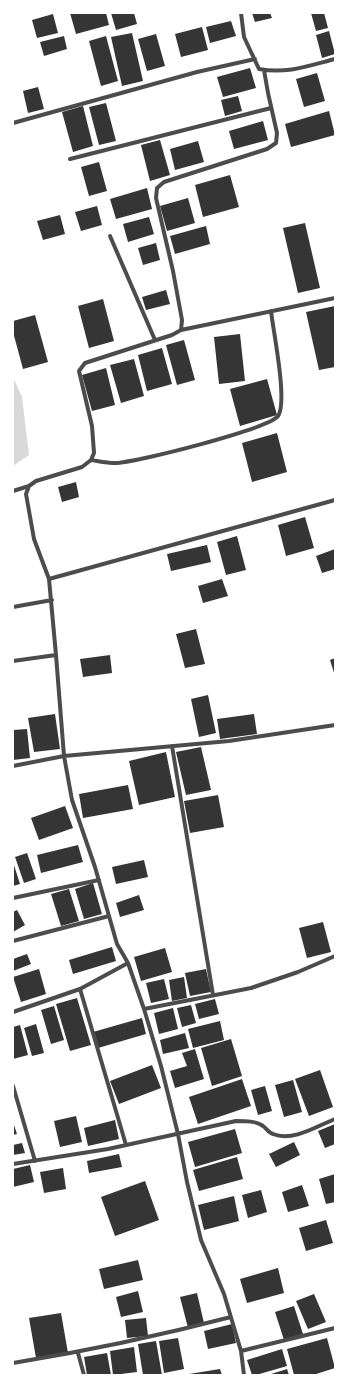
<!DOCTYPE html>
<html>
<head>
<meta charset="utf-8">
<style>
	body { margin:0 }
	#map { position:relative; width:348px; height:1388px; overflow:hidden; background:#fff; font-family:"Source Sans 3",sans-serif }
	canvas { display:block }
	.frame { position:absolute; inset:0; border:14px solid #fff; pointer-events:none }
</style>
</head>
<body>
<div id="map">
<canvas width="348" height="1388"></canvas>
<div class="frame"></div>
</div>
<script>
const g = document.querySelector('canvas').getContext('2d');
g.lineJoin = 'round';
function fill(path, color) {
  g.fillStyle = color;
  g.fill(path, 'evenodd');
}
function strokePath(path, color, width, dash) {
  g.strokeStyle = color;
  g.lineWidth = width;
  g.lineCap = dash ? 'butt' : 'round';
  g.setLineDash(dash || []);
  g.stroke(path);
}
fill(new Path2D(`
	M13,377L22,397L29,455L13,466Z`), '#d9d9d9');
fill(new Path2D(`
	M70,13H106L109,25L76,34Z
	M111,13H134L137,24L116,30Z
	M252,13H270L272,18L255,22Z
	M311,13H324L328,28L316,31Z
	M53,14L58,33L37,38L32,20Z
	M231,21L236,36L210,43L206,27Z
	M202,27L208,50L181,57L175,34Z
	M329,31L335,54L322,58L316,35Z
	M132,33L143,81L122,86L111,37Z
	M156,34L165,66L147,71L138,39Z
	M64,36L67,49L44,56L40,42Z
	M106,36L118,81L101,86L89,41Z
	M250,68L256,88L223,97L217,77Z
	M317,73L325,101L304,107L296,79Z
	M38,87L44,109L28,113L23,91Z
	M238,96L242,111L225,116L221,100Z
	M106,103L116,141L99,145L89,107Z
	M83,106L93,146L73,152L62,112Z
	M329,111L335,135L291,147L285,124Z
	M263,121L268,140L234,149L229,131Z
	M160,140L170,175L150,181L141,145Z
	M198,141L204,162L175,170L170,149Z
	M99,162L107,191L89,196L81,167Z
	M230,175L239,207L203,217L195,185Z
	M147,188L152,209L116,219L110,199Z
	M188,198L195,223L167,231L160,206Z
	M97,206L102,225L81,231L75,212Z
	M60,215L65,234L43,240L37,221Z
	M149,217L154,234L128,242L123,224Z
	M305,223L320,288L298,293L283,228Z
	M206,226L210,244L175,254L170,236Z
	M156,243L160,260L143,265L138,248Z
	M166,290L170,304L146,310L142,297Z
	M103,299L114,341L89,348L78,306Z
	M335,306V367L319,370L306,312Z
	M35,315L48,362L23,369L13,332V321Z
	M240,334L245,381L219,384L214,337Z
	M184,340L195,380L177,385L166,345Z
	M162,348L172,384L147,391L138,355Z
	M134,359L144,396L121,403L110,365Z
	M106,368L115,405L92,411L82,375Z
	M267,379L277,415L240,426L230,389Z
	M277,433L287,472L252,482L242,443Z
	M76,482L79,497L62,502L58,487Z
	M305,517L314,548L286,556L278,525Z
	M237,536L246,570L226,575L217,542Z
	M207,545L211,562L171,571L167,554Z
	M335,549V569L322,573L316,556Z
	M222,579L228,596L203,603L198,586Z
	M196,629L205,664L185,668L176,634Z
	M110,655L112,673L83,677L80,659Z
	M335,658V676L330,660Z
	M208,695L216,733L199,737L191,699Z
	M55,714L60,749L34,752L28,718Z
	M254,714L257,734L220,739L217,719Z
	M27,729L30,758L13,760V730Z
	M201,747L211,790L186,795L176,752Z
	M166,752L175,797L139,805L129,761Z
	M128,785L133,809L83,818L79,794Z
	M218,795L224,827L190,833L184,801Z
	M65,806L73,828L39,840L31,818Z
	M78,845L83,862L41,873L37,855Z
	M27,853L36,879L24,883L15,857Z
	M144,860L148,877L116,884L112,867Z
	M13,862L20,884L13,886Z
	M93,883L102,914L84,919L75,889Z
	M69,889L79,921L61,926L51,894Z
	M139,895L144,910L120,917L116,903Z
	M17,910L25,925L13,932V912Z
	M323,922L331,952L307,958L299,928Z
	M112,947L116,961L73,974L69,960Z
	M165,948L172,972L141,981L134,957Z
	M27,954L31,964L13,971V959Z
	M39,969L46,994L21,1002L13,977Z
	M206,969L211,992L190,996L185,973Z
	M184,977L187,998L172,1001L169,980Z
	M164,979L169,999L151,1003L146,983Z
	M77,998L91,1045L70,1051L56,1004Z
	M215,999L219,1014L199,1019L195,1004Z
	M191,1005L196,1023L182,1027L177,1008Z
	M54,1006L64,1040L51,1044L41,1010Z
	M173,1008L178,1029L159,1034L154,1013Z
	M142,1018L146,1034L98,1048L93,1032Z
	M220,1021L224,1040L193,1048L188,1029Z
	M36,1024L44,1053L32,1056L24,1028Z
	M20,1025L28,1055L13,1059V1027Z
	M185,1033L189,1048L163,1054L160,1040Z
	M231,1039L242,1076L212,1086L201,1048Z
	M195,1049L204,1079L175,1088L170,1071L187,1066L182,1053Z
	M152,1065L161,1088L119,1104L110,1081Z
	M320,1070L333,1107L309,1116L295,1079Z
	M242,1079L251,1106L198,1124L189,1097Z
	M293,1080L302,1112L284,1117L275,1085Z
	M265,1086L272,1111L258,1115L251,1090Z
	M76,1116L82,1142L60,1147L54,1121Z
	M115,1120L119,1139L88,1146L84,1128Z
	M13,1122L17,1134L13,1135Z
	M335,1124V1144L325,1148L318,1131Z
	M235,1129L242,1153L195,1167L188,1142Z
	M294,1142L300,1155L276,1167L269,1154Z
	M22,1143L25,1153L13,1155V1145Z
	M119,1154L122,1167L89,1173L87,1161Z
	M237,1157L243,1179L199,1191L193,1170Z
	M30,1165L34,1182L13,1187V1169Z
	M63,1168L66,1189L44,1193L40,1172Z
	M335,1174V1202L326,1204L319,1179Z
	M145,1181L159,1220L115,1236L101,1197Z
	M302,1185L309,1206L288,1212L282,1192Z
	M261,1190L267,1212L248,1218L242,1195Z
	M234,1196L239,1221L204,1230L198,1205Z
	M326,1220L333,1243L306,1251L299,1228Z
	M138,1260L143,1280L104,1289L99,1269Z
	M278,1268L284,1293L247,1303L240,1279Z
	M138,1291L143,1312L121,1317L116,1297Z
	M197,1293L204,1323L188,1328L180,1297Z
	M314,1294L326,1322L308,1329L296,1301Z
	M294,1306L303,1334L284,1340L275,1312Z
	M61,1313L68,1353L36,1358L29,1318Z
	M146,1318L148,1336L127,1338L125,1320Z
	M232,1324L236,1343L208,1349L204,1331Z
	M178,1338L184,1369L164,1373L159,1341Z
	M327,1338L335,1368L313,1375H294L287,1349Z
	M156,1341L162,1375H143L138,1344Z
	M134,1347L137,1372L113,1375L110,1351Z
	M282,1349L287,1366L256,1375H252L247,1360Z
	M107,1353L111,1375H87L84,1357Z
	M220,1369L222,1375H189V1374Z
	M287,1369L289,1375H268Z`), '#353535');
strokePath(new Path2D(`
	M241,13L244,37L259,69C287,74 308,66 335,59
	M13,123L197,72L255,59
	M70,159L271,108
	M110,236L155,340
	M181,330L335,298
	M91,460C98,461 107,463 115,463C135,463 268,429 278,416C288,402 273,330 271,311
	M13,491L29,486
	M49,579L335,500
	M13,607L52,600
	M13,661L56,655
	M172,746L213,995
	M13,766L64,756L229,741L335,725
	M13,898L99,880
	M13,941L109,916
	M80,989L126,1145
	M144,1009L251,988L298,972L335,956
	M13,1012L80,989L128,963
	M13,1086L35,1161
	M13,1164L108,1149L236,1121C246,1121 256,1121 263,1126C267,1129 269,1133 273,1134C293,1142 317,1126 335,1119
	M241,1351L335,1328
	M78,1353L84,1375
	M13,1363C87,1351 158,1336 231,1317
	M244,1375L241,1351L224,1294L201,1240L187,1182L178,1134L161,1066L144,1009L128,963L117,944L95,867L72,800L64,756L56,655L49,579L34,539L26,494L29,486L36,481L82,467L91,460L94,453L92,426L79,371L85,363L172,335L181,330L182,320L173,271L156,198L157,188L164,182L267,149L276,143L277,133L268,93L264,70`), '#4c4c4c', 4);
</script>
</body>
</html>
